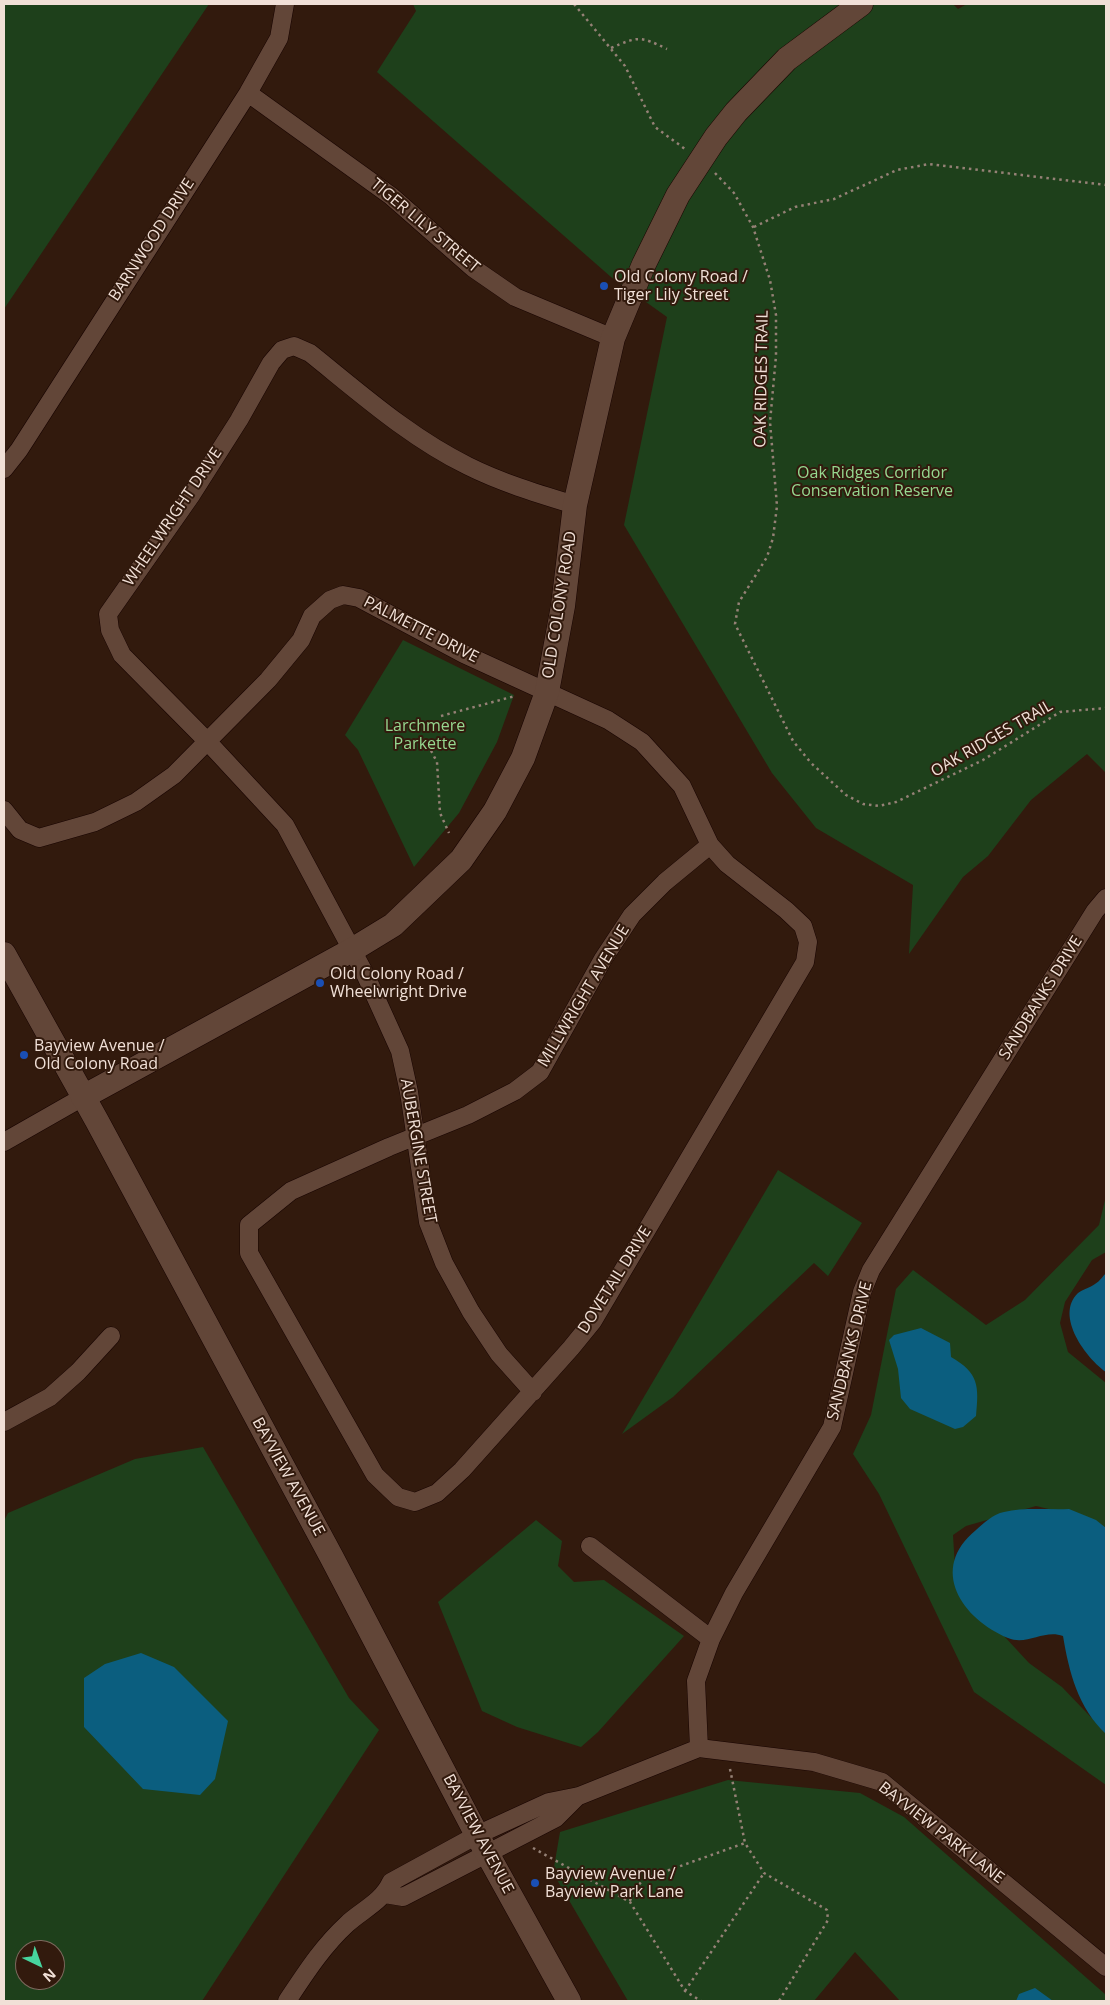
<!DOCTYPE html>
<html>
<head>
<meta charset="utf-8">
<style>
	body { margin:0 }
	#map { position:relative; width:1110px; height:2005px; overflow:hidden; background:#321a0d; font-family:"Open Sans",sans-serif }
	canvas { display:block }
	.frame { position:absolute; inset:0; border:5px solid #f1e0d7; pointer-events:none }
	.north { position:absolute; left:15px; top:1940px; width:50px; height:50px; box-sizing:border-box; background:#321a0d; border:1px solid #7e695e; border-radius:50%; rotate:138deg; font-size:14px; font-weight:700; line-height:20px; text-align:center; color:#f1e0d7 }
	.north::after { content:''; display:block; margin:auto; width:18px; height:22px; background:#47d49e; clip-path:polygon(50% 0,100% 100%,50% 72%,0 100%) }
</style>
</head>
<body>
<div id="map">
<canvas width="1110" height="2005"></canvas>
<div class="frame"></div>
<div class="north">N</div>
</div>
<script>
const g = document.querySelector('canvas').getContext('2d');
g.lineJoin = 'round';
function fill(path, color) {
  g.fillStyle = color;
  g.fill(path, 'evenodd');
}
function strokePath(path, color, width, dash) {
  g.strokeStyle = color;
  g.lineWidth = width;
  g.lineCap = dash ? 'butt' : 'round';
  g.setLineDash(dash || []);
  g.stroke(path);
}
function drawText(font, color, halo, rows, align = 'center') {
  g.font = font + ' "Open Sans",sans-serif';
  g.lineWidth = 4;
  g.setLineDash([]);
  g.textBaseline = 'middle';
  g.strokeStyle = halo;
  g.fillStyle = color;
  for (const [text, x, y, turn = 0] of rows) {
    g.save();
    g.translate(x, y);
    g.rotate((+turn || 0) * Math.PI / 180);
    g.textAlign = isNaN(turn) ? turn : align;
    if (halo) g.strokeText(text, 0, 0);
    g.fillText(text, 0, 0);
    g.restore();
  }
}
fill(new Path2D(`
	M4,4H209L4,309Z
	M413,4H953L958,9L967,4H1106V773L1087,754L1031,800L988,856L963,877L909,954L913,885L816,828L772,773L624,525L667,317L611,277L377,72L416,11Z
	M403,640L514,695L497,742L459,813L414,867L358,750L345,735Z
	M778,1170L862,1223L828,1276L814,1263L673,1397L622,1434Z
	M1106,1196V1252L1092,1260L1065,1302L1060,1323L1068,1352L1106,1383V1536L1087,1518L1036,1506L966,1526L953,1535L955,1568L992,1623L1029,1663L1062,1687L1106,1733V1785L974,1692L879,1494L853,1454L871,1415L896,1289L913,1270L986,1325L1025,1300L1099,1225Z
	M203,1447L349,1698L379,1730L202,2001H4V1521L8,1513L135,1459ZM25,1950H55V1980H25Z
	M536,1520L562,1541L558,1566L574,1582L604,1580L684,1636L598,1732L581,1747L517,1727L482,1711L438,1602Z
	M728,1780L860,1793L904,1817L1106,1995V2001H900L855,1952L814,2001H628L553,1873L560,1832Z`), '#1e401b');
fill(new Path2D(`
	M1106,1273V1372C1087,1359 1054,1316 1078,1293C1083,1289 1090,1288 1095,1284C1100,1281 1103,1276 1106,1273Z
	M921,1328L950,1343L951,1357C979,1373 979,1386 976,1416L963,1427L955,1429L910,1409L901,1398L898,1369L889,1340L894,1335Z
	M1069,1509L1096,1520L1106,1528V1734C1078,1708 1069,1672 1063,1636C1044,1629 1027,1646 1008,1638C962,1619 928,1569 976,1530C984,1523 993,1514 1004,1512C1024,1507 1048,1510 1069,1509Z
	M141,1653L174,1667L228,1721L215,1779L200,1795L143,1789L84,1727V1678L105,1664Z
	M1035,1988L1053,2001H1016L1019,1994Z`), '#0b5e7f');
const street = new Path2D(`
	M248,93L391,196L473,268L515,297L613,338
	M4,469L19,450L248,93L279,38L285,4
	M4,810L20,830L39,838L95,822L136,802L174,775L268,680L301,640L312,616L330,600L343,595L359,598L464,654L608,720L642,742L682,786L710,845L727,864L786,910L803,926L808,942L805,962L593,1321L571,1348L462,1470L437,1493L415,1502L398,1497L375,1475L249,1253V1225L291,1191L389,1147L468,1115L515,1091L540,1072L603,959L632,915L665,882L710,845
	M4,1142L83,1097
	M533,1392L499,1354L471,1312L444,1263L428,1222L409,1092L400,1051L366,976L285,825L208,742L122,655L110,630L108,614L192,494L239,420L271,363L282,350L294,346L310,353C360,393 409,437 468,466C502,483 539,494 575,505
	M4,1422L50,1397L78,1372L111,1336
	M590,1546L711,1639
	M699,1748L696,1681L711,1639L734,1593L832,1427L862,1292L871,1270L1095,911L1106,898
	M385,1894L403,1897L556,1818L578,1796
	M287,2001C305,1974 322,1947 347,1924C362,1910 382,1902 391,1882L477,1835L549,1802L579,1796L699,1748L814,1762L882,1782L1106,1967`);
const secondary = new Path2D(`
	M4,954L97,1121L331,1556L477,1835L569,2001
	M83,1097L352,950L393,925L461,860L495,811L523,758L547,692L563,606L575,505L613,338L644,264L678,195L716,137L736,112L787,59L861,4`);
strokePath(street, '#180400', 19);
strokePath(secondary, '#180400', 25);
strokePath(new Path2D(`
	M574,4L625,66L655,127L685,149
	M611,48C639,36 640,36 667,49
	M715,173L734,193L753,227L770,280L776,315V356L770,422L777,506L773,538L767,557L739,602L735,624L793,741L811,763L846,795L863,804L879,806L896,802L983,760L1060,712L1106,708
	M754,227L795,207L834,199L897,170L929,164L1106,185
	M441,716L515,696
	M428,745L437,762L440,813L449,833
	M730,1769L745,1843L764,1873L827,1910L828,1920L779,2001
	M533,1848L630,1902L685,1991L701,2001
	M630,1901L633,1891L644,1879L745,1843
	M685,1991L764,1873`), '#958176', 2.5, [2.5, 4]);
strokePath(street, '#624638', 18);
strokePath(secondary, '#624638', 24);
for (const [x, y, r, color] of [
	[604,286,5,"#1a4fb4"],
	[320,983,5,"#1a4fb4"],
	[24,1055,5,"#1a4fb4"],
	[535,1883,5,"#1a4fb4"]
]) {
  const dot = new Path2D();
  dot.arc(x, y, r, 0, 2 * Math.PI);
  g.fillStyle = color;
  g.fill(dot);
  strokePath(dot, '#321a0d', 2);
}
drawText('16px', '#f1e0d7', '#321a0d', [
	["TIGER LILY STREET",425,226,40],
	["BARNWOOD DRIVE",152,240,-57],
	["OAK RIDGES TRAIL",762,379,-89],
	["WHEELWRIGHT DRIVE",173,517,-56],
	["OLD COLONY ROAD",560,605,-81],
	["PALMETTE DRIVE",421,630,27],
	["OAK RIDGES TRAIL",992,739,-30],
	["MILLWRIGHT AVENUE",584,996,-59],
	["SANDBANKS DRIVE",1041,998,-58],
	["AUBERGINE STREET",418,1151,80],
	["DOVETAIL DRIVE",615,1280,-58],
	["SANDBANKS DRIVE",850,1351,-76],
	["BAYVIEW AVENUE",288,1477,61],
	["BAYVIEW PARK LANE",941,1833,38],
	["BAYVIEW AVENUE",478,1834,62]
]);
drawText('16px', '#f1e0d7', '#321a0d', [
	["Old Colony Road /",614,277],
	["Tiger Lily Street",614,295],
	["Old Colony Road /",330,974],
	["Wheelwright Drive",330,992],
	["Bayview Avenue /",34,1046],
	["Old Colony Road",34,1064],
	["Bayview Avenue /",545,1874],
	["Bayview Park Lane",545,1892]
], 'left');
drawText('16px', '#96d890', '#321a0d', [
	["Oak Ridges Corridor",872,473],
	["Conservation Reserve",872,491],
	["Larchmere",425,726],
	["Parkette",425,744]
]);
</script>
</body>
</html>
